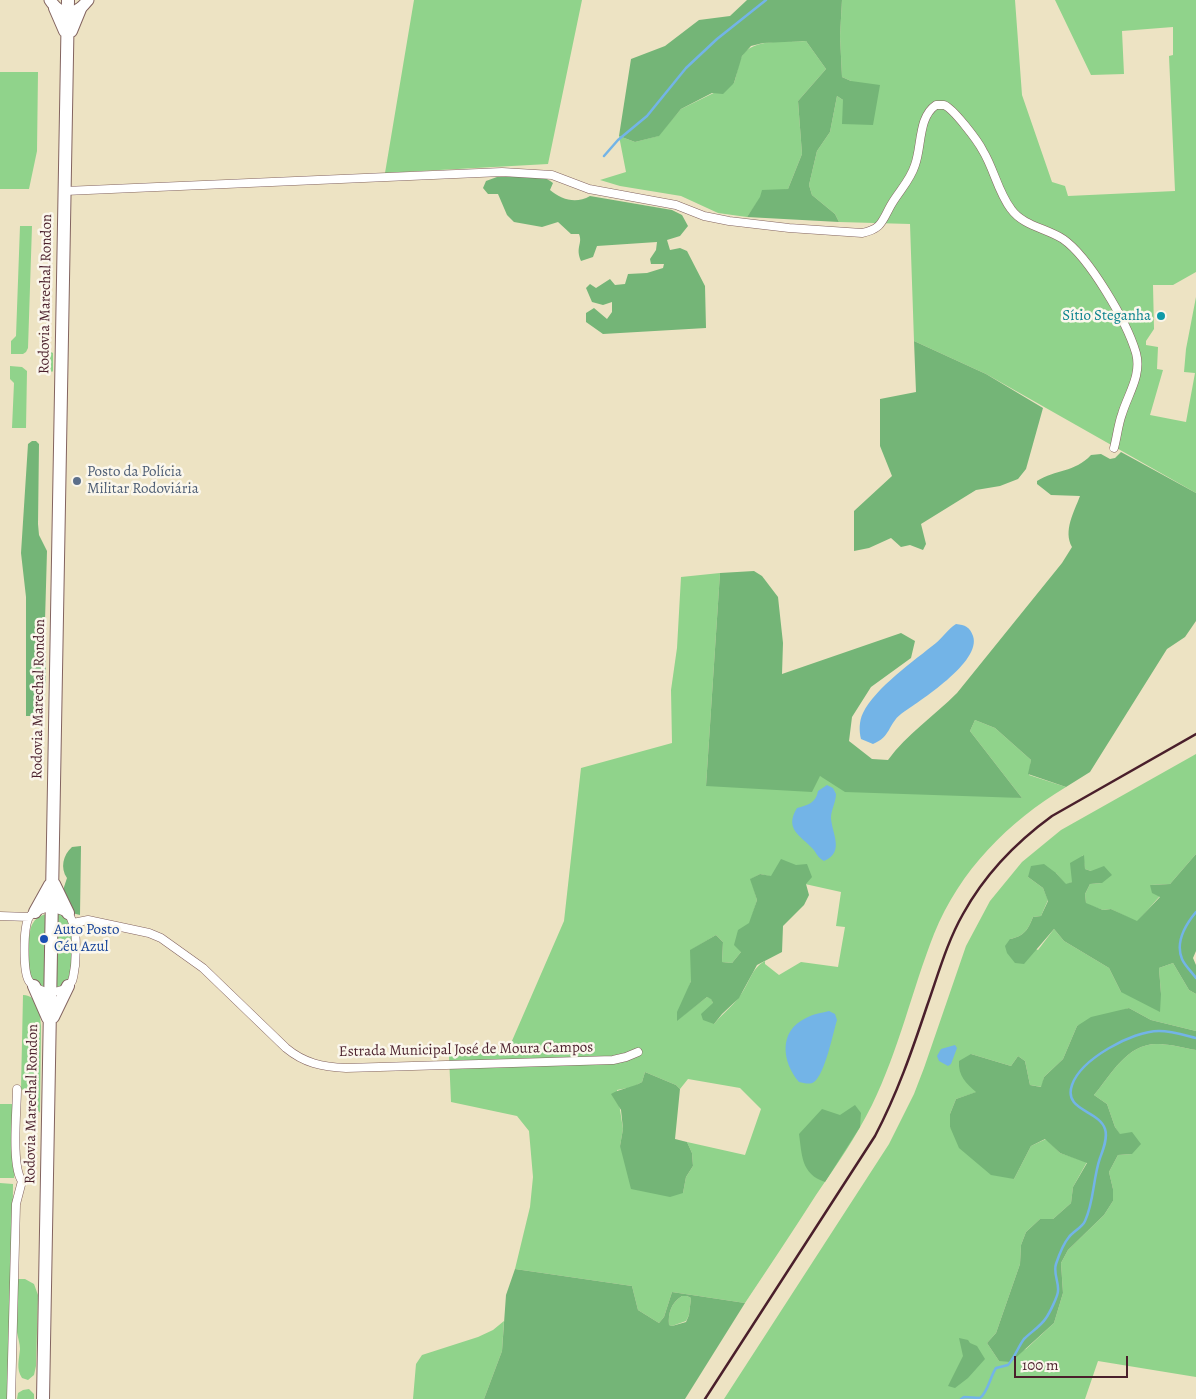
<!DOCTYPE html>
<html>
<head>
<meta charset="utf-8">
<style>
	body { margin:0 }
	#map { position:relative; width:1196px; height:1399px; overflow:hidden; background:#ede3c3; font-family:Alegreya,serif }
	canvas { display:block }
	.scale { position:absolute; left:1014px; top:1356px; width:114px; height:22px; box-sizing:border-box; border:2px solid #4a1f2b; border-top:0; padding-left:6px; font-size:15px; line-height:18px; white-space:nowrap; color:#4a1f2b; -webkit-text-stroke:4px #fbf7ec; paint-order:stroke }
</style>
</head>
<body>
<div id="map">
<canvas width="1196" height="1399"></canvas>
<div class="scale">100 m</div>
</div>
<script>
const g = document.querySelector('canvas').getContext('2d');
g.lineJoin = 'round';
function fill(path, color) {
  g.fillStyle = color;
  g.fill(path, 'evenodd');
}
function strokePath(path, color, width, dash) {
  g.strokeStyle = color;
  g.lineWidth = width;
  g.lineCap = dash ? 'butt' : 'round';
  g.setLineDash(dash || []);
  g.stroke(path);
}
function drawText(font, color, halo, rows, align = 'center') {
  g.font = font + ' Alegreya,serif';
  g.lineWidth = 5;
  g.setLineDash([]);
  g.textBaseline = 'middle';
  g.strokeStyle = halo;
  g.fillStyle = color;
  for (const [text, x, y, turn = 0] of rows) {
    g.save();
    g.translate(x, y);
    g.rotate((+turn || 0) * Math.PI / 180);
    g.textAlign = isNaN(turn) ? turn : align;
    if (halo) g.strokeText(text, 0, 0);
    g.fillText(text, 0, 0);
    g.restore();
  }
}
fill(new Path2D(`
	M414,0H582L548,164L385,173Z
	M842,0H1015L1022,95L1052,182L1065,186L1068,196L1175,191L1169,56L1173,55V27L1122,31L1124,74L1091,75L1055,0H1196V272L1173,285H1153L1154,329L1146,341V345L1158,347L1157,369L1163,370L1150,415L1186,422L1195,373L1184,372L1186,349L1196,297V493L986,374L914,341L910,224L839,222L835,214L812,195L809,185L817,151L830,132L837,96L843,100L851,81L842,77L840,36Z
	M806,41L826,69L798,101L802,154L788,189L761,197L747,217L718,213L681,196L620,186L600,180L626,172L619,136L635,142L658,136L681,109L734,83C737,75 738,63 742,56C752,38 788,42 806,41Z
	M0,72H38L37,151L29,189H0Z
	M20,226H32L28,348L26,352L23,354H11V341L16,336Z
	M51,352L53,353V371L52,372L40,361Z
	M10,366L22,367L27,371L26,428H12L14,383L10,379Z
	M720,573L706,786L820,776L1022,798L970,731L975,720L995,728L1031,760L1029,775L1066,787C1008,822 960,870 934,934C912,990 899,1050 872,1105C856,1137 836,1166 816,1195C793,1231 769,1267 745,1303L672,1292L664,1317L659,1323L638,1310L632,1286L515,1269L530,1207L533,1177L529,1131L517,1116L451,1102L449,1056L508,1050L564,921L581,768L672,743L671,690L677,648L681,577ZM760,874L841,892L836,926L845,927L838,967L801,962L779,975L765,964V961C751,968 749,985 739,997C732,1007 722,1014 714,1024L713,1003L711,998L707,997L677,1020L691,981V950L716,935L723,942L722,962L732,963L741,952L757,900L751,879ZM645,1072L676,1085L680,1089L688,1079L740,1088L761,1109L745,1155L687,1142L692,1153L693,1166L686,1177L683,1193L620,1146L623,1129L617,1090L633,1087L642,1082Z
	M1196,754V854L1170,884L1150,885L1160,896L1137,922L1111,909L1103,910L1086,904L1085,894L1090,884L1102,883L1091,871L1085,869L1083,855L1072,882L1066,885L1056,873L1028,877L1043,888L1048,900L1041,916L1033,917C1028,930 1024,936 1010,939L1038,950L1054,929L1064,941L1109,968L1121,992L1161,994L1159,968L1173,963L1189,990L1196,994V1031L1151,1020L1129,1008L1077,1026L1063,1059L1044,1077L1042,1087L1030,1085L1025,1061L1018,1056L1011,1066L971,1054L977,1092L956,1099L950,1114V1127L1014,1179L1031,1146L1046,1139L1060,1153L1087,1162L1073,1187L1071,1203L1053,1219H1040L1026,1232L1021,1245L1020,1264L996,1333L987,1343L999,1361L1026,1349L1054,1323L1063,1293L1061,1263L1068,1250L1104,1215L1113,1201V1189L1109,1172L1118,1155L1132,1154L1115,1127L1107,1104L1094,1095C1111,1075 1127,1043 1158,1044C1170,1044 1184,1048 1196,1050V1377L1098,1361L1085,1399H724L889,1144L914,1094L924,1068L966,946L990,901L1022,862L1061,830Z
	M60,914C63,915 65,915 67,918C76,927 75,971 67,981C58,993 38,989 31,977C27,970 29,961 29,954C29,941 27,922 41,916C46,913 55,914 60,914Z
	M23,995C39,996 40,1012 41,1026L40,1113L21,1088Z
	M0,1104H14L15,1172L14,1178H0Z
	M0,1183L13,1184L12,1279H25L34,1284L38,1295L36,1366L34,1375L28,1380L22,1378C16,1369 19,1360 20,1349C20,1344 18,1338 17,1332L11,1331L9,1399H0Z
	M682,1296H687L691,1298L689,1315L686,1321L672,1326L669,1325C668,1313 671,1303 682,1296Z
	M504,1321L502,1351L484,1399H413L416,1364L422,1355L478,1337L493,1330Z
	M29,1389L34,1394V1399H17L18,1393L23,1390Z`), '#90d38b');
fill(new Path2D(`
	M747,0H842L840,36L842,77L851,81L880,85L873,125L842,124L843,100L837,96L830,132L817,151L809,185L812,195L835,214L839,222L747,217L760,197L762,190L788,189L802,154L798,101L826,69L806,41L763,43L751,46L742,56L734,83L723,94L712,93L681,109L659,136L635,142L619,136L631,59L665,46L699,20L730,16Z
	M497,177C513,177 540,172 553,183L550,190C562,200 576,204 590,196L672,210L682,215L688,226L680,236L667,240L670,250L680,248L687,251L705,286L706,328L603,334L586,322V313L594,308L607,319L612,312V302L603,305L592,302L586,288L590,284L596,288L610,279L615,285L625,284L628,274L647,273L663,268L664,264H651L650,259L656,250L657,242L597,246L593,257L581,261C575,247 583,244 579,234H571L558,222L542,227L514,222L507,215L498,194H488L483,188L486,181Z
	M914,341L986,374L1043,408L1026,469L1018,479L1000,486L976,490L921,524L926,544L923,550L910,545L901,547L891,538L869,548L854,551V511L892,476L880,446V399L916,392Z
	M32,441H36L39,444L38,524L39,535L47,551L45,621L46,678L43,711L34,716H26V597L21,553L28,444Z
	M1121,452L1196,493V621L1185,637L1167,649L1090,772L1066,787L1028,774L1031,760L995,728L975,720L970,731L1022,798L845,792L820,776L812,792L706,786L720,573L754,571L762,576L778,597L783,643L782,674L901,633L915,641L911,658L871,687L852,717L849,741L872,759L888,760C907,734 934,716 957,693L1062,563L1072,547C1063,531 1074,512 1080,496L1051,495L1037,484V481C1056,469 1074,473 1091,455L1101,454L1110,459L1115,458Z
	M81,846L80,915L72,913L64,898V887L67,878C60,868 63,855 72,847Z
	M1196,854V951L1193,958L1196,965V994L1189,990L1173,963L1159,968L1161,994L1160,1012L1121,992L1109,968L1064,941L1054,929L1024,964L1015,963L1007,953L1005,946L1010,939C1024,936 1028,930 1033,917L1041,916L1048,901L1043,888L1028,877L1031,866L1044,864L1056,873L1066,884L1072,882L1070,863L1084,855L1085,869L1091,871L1104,866L1112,875L1102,883L1090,884L1085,894L1086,903L1103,910L1111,909L1137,921L1160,897L1152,893L1150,885L1170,884Z
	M781,859L796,865L807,864L812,877L806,884L809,895L804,905L783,926L782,952L757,965L739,998L722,1014L714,1024L703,1020L701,1014L713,1003L711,999L707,997L677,1021V1012L691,981L690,950L716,935L723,942L722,962L732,963L741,952L734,945L738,930L749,923L757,900L750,879L760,874L771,876Z
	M1129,1008L1151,1020L1196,1031V1050C1184,1048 1170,1044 1158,1044C1127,1043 1111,1075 1094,1095L1107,1104L1115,1127L1120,1134L1132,1132L1141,1144L1132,1154L1118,1155L1109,1172L1113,1189V1201L1104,1215L1068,1250L1061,1263L1063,1293L1054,1323L1011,1362L999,1361L987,1343L996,1333L1020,1264L1021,1245L1026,1232L1040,1219H1053L1071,1203L1073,1187L1087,1163L1060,1153L1045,1139L1031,1146L1014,1179L991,1175L959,1148L950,1127V1114L956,1099L976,1092C966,1083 958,1076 959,1061L971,1054L1011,1066L1018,1056L1025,1061L1030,1085L1041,1087L1044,1077L1063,1059L1077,1026L1091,1017Z
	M645,1072L676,1085L680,1089L675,1139L687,1142L692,1153L693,1166L686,1177L683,1193L670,1197L631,1189L620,1146L623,1129L621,1110L611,1094C621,1088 632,1088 642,1082Z
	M855,1105L861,1113L860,1127L825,1182C801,1174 802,1155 799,1134L822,1109L840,1115Z
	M515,1269L632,1286L638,1310L659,1323L664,1317L672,1292L745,1303L685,1399H484L502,1351L506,1295ZM682,1296H687L691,1298L689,1315L686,1322L672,1326L669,1325C668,1313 671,1303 682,1296Z
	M959,1338L968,1340L970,1343L977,1346L985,1359L968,1378L955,1388L948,1386L963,1356Z`), '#74b577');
fill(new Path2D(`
	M956,624C965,625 970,627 973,636C982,662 919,701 901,714C888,724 891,737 873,744L861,739C859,731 859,721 863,713C875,688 915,660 936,643C943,637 948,629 956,624Z
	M827,785L833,788L836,794C836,802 831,810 831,818C832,834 845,852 824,861C818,858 817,854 813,849C800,835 784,829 797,808C808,805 816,803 818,791Z
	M829,1011L835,1014L837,1020C833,1033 825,1074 814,1082C810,1085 804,1083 799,1082C782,1062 778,1031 806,1018C813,1014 821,1013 829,1011Z
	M955,1045L957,1048L951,1064L948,1066L939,1061L937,1056L941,1049Z`), '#73b4e7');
strokePath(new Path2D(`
	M604,156L618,140L647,116L686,68L717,39L766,0
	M1196,912C1186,924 1175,942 1182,959C1185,966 1192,972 1196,978
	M961,1399L964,1397L980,1398C988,1392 990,1377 996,1368L1008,1365C1015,1357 1018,1347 1024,1339C1031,1332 1041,1326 1046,1318C1049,1314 1058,1296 1058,1291C1059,1282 1053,1273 1056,1264C1059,1255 1063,1244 1069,1237C1073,1231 1082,1228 1085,1221C1094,1202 1093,1178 1100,1158C1103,1150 1108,1138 1105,1129C1099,1110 1063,1111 1072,1085C1081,1059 1132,1031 1159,1031C1171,1031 1184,1035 1196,1038`), '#73b4e7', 2.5);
const street = new Path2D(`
	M65,191L502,172L552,175L589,189L676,205L704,216L729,221L789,228L862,233C882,229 882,221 891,205C899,191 910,181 915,165C922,146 918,117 936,105C938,105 942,105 944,105C953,108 978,141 983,151C994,169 998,192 1011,209C1023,226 1046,228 1063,239C1089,257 1127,322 1136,353C1142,375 1128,394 1122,414C1118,425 1117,437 1114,448
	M46,908L57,909L68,913C78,928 76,948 75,966C74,970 74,976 72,981C64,996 38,995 29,981C23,972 23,928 29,917C32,912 40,910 46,908Z
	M0,916L29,917
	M73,923L88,920L149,933L161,938L203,968L286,1048C304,1063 322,1067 346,1068L613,1060L626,1057L638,1052
	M11,1399L16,1204L22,1181C11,1166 17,1109 17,1089`);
const secondary = new Path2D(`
	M50,0C61,17 76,16 88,0`);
const primary = new Path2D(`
	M55,8L65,31
	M71,31L80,9
	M54,884L68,913
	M35,912L50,885
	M34,986L48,1018
	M53,1017L68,986
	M43,1399L68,0`);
strokePath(street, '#836460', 9);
strokePath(secondary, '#836460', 13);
strokePath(primary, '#836460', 14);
strokePath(street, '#fff', 8);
strokePath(secondary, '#fff', 11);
strokePath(primary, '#fff', 12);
strokePath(new Path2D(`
	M705,1399L875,1136C897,1094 912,1051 927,1006C938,975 947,942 963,914C985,874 1015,843 1052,816L1196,734`), '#4a1f2b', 2.5);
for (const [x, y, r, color] of [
	[1161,316,5,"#0f9aa8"],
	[77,481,5,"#5c6f8a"],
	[44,939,5,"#1a4fb4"]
]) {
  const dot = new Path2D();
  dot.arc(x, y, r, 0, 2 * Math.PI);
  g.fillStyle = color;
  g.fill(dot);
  strokePath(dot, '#fbf7ec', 2);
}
drawText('15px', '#4a1f2b', '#fbf7ec', [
	["Rodovia Marechal Rondon",46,294,-89],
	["Rodovia Marechal Rondon",39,699,-89],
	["Estrada Municipal José de Moura Campos",466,1050,-1],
	["Rodovia Marechal Rondon",32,1104,-89]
]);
drawText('15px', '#0d838f', '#fbf7ec', [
	["Sítio Steganha",1151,316]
], 'right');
drawText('15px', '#4e5e75', '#fbf7ec', [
	["Posto da Polícia",87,472],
	["Militar Rodoviária",87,489]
], 'left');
drawText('15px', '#164399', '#fbf7ec', [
	["Auto Posto",54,930],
	["Céu Azul",54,947]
], 'left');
</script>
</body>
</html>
